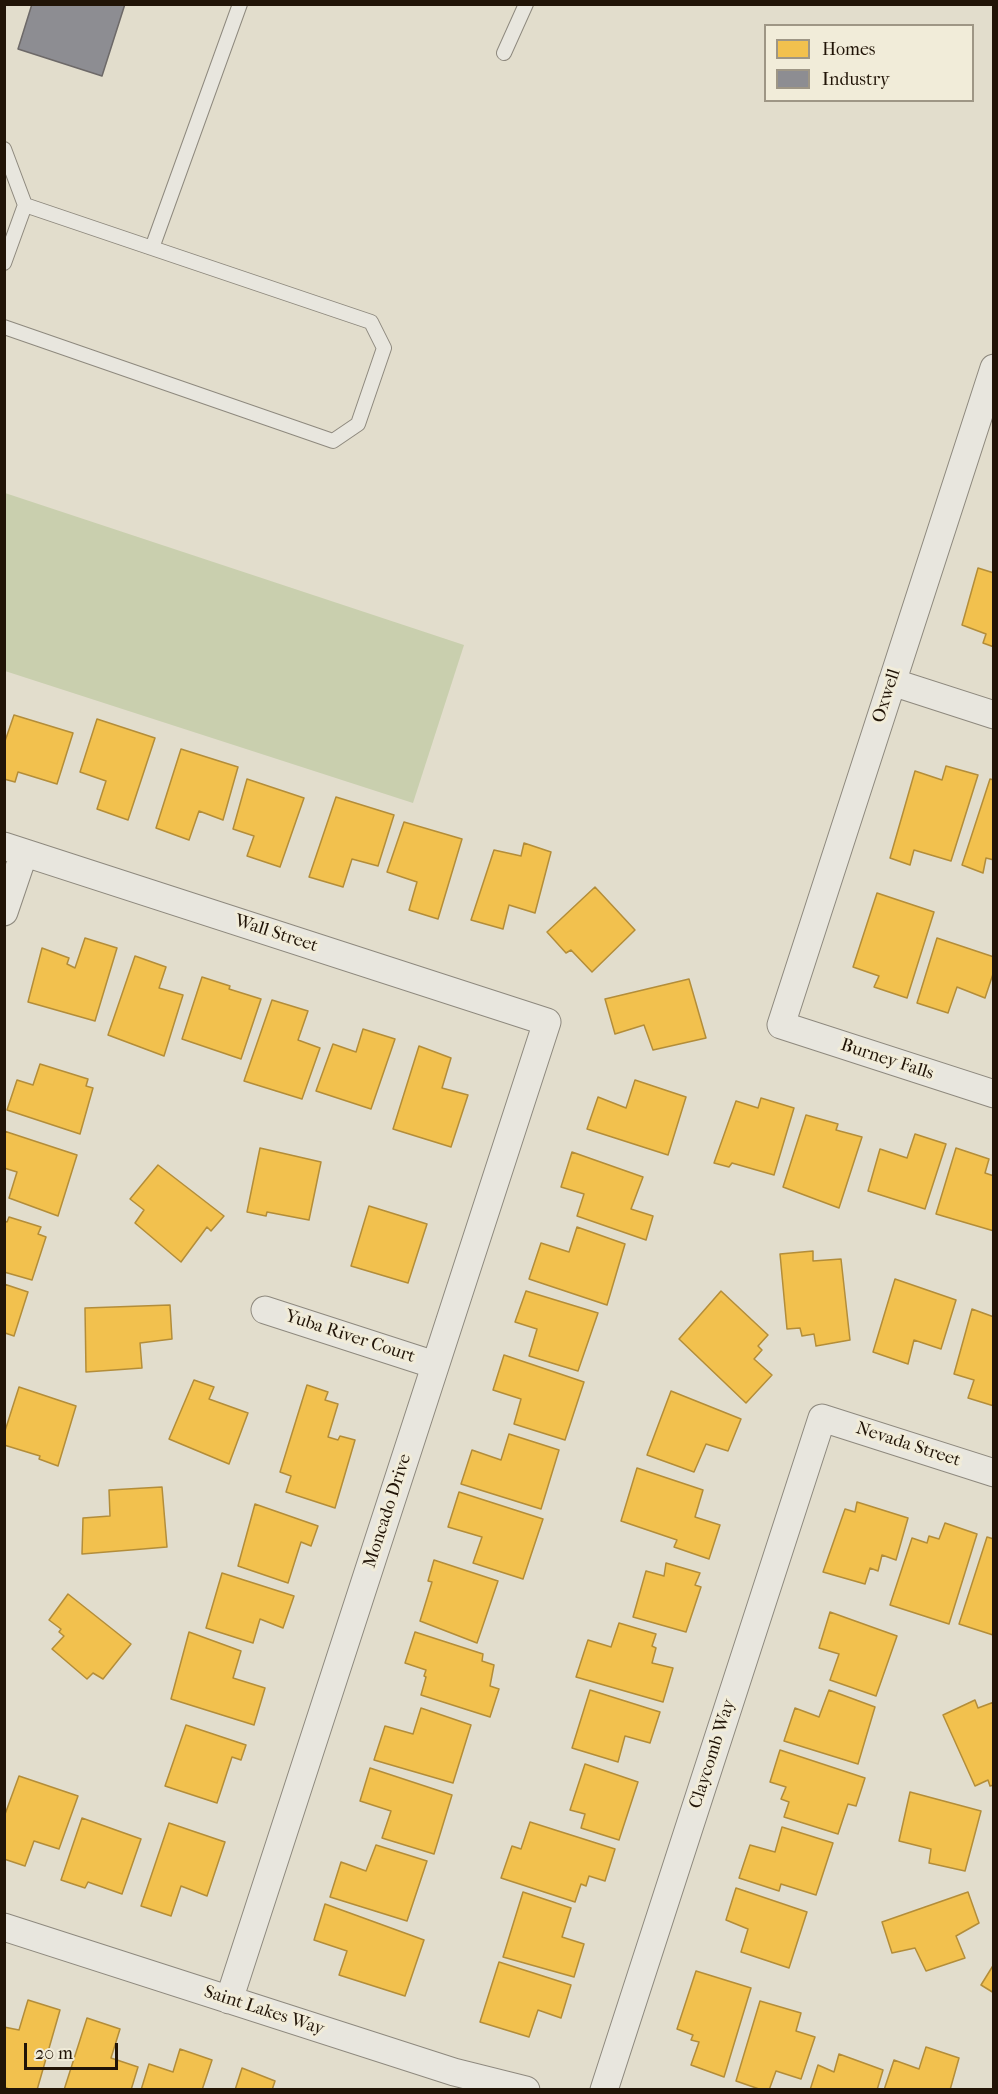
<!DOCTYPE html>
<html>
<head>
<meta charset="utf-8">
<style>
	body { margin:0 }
	#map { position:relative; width:998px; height:2094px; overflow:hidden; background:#e2ddcc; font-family:"IM FELL French Canon",serif }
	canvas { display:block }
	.frame { position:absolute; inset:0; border:6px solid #211407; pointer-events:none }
	.legend { position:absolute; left:764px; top:24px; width:210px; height:78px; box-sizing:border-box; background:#f1ecd9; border:2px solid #9e9685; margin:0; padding:8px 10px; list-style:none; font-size:18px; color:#211407 }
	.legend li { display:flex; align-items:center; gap:12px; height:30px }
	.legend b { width:30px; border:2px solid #9e9685 }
	.scale { position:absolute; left:24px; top:2043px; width:94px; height:27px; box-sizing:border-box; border:3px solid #211407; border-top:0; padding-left:8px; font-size:18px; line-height:21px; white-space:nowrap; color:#211407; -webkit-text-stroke:4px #f1ecd9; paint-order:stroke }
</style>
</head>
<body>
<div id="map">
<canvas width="998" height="2094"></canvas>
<div class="frame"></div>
<ul class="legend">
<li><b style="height:16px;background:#f2c14e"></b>Homes</li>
<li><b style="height:16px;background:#8d8d92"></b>Industry</li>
</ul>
<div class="scale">20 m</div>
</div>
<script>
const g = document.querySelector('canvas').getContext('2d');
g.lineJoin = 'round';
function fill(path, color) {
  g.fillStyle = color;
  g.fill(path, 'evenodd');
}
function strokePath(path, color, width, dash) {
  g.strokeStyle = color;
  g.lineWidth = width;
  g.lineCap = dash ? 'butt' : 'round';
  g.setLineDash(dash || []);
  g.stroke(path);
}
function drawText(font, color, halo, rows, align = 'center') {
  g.font = font + ' "IM FELL French Canon",serif';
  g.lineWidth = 6;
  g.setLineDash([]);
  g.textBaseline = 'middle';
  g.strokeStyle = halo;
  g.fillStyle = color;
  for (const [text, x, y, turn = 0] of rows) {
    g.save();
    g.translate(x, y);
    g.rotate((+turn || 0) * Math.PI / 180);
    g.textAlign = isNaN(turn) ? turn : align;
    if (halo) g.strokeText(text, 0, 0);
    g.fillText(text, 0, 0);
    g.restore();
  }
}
fill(new Path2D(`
	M5,493L464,645L413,803L5,671Z`), '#c9cfae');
const homes = new Path2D(`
	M978,568L994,573V647L983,643L986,634L962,625Z
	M14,715L73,733L57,784L18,772L15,782L4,779V744Z
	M97,719L155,738L128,820L97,809L106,781L80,772Z
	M181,749L238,767L223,820L199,811L189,840L156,828Z
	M946,766L978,775L951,861L914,850L910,865L890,858L915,771L942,780Z
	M247,779L304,798L280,867L247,856L254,836L233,829Z
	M990,779L994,780V860L986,858L983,873L962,865Z
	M336,797L394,815L378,866L352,859L343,887L309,877Z
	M404,822L462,839L438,919L409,910L417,882L387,872Z
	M524,843L551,852L535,913L509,905L503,929L471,920L494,850L521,856Z
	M595,887L635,930L592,972L571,950L566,953L547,932Z
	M877,893L934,912L907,998L874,987L879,976L853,967Z
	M85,938L117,948L95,1021L28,1002L42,948L69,958L67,964L75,968Z
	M937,938L994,957V971L985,998L957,987L948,1013L917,1003Z
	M135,956L166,967L159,988L183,995L164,1056L108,1035Z
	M202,977L230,986L229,989L261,999L241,1059L182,1039Z
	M689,979L706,1038L653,1050L644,1025L615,1034L605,999Z
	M272,1000L308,1011L298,1040L320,1048L302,1099L244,1081Z
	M363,1029L395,1039L371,1109L316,1091L333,1044L356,1052Z
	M419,1046L451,1058L442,1088L468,1095L451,1147L393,1129Z
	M40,1064L88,1079L86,1086L93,1088L80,1134L7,1110L17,1080L33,1085Z
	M635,1080L686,1097L668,1155L587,1129L598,1097L626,1108Z
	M761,1098L794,1108L774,1175L732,1163L729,1167L714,1163L736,1101L758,1108Z
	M806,1115L838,1124L836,1130L862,1137L839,1208L783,1187Z
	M4,1131L77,1155L58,1216L9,1198L17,1172L4,1168Z
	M915,1134L946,1144L925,1209L868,1191L880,1149L907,1158Z
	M260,1148L321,1162L309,1220L267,1212L266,1216L247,1212Z
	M956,1148L989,1159L985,1173L994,1176V1231L936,1214Z
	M572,1152L643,1177L631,1209L653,1216L646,1240L577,1216L584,1194L561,1187Z
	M158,1165L224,1216L211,1231L207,1227L181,1262L135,1223L144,1210L130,1199Z
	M369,1206L427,1224L408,1283L351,1266Z
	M9,1217L41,1227L38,1234L46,1237L32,1280L4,1272V1221L7,1222Z
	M577,1227L625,1244L607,1305L529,1279L541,1243L569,1252Z
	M813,1251V1261L841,1259L850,1340L816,1346L814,1334L802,1336L800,1328L787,1329L780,1254Z
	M895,1279L956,1300L941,1349L914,1340L908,1364L873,1352Z
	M4,1284L28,1292L14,1336L5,1333L4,1334Z
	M526,1291L598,1313L578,1371L529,1356L537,1329L515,1322Z
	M721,1291L768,1335L758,1346L762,1350L754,1359L772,1375L746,1403L679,1339Z
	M170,1305L172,1339L140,1343L142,1368L86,1372L85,1308Z
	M972,1309L994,1317V1406L968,1398L974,1380L954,1374Z
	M504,1355L584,1382L565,1440L514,1424L521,1399L493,1390Z
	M194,1380L214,1387L209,1399L248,1413L229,1464L169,1439Z
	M307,1385L328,1392L325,1400L338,1404L328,1437L338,1440L340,1436L355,1440L335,1508L286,1492L291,1476L280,1472Z
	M19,1387L76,1406L58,1466L39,1459L40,1456L4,1445V1434Z
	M671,1391L741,1419L728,1451L706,1444L694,1472L647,1455Z
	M509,1434L559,1450L541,1509L461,1484L472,1450L501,1460Z
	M637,1468L703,1490L695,1517L720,1525L709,1559L674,1547L677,1540L621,1521Z
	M162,1487L167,1547L82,1554L83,1518L110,1516L109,1490Z
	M459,1492L543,1519L523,1579L473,1563L482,1537L448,1527Z
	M857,1502L908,1518L896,1560L882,1555L878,1571L870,1568L865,1584L823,1572L845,1509L855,1512Z
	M255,1504L318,1526L311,1546L301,1542L288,1583L238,1566Z
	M945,1523L977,1534L949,1624L890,1605L912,1538L927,1543L929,1536L939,1539Z
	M987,1537L994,1539L993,1635L959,1624Z
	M434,1560L498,1581L477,1643L420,1621L432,1582L428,1581Z
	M666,1563L700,1573L695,1585L701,1587L686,1632L633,1617L646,1571L664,1576Z
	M222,1573L294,1596L283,1628L260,1619L253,1643L206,1628Z
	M68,1594L131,1644L103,1679L93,1673L87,1679L52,1649L64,1636L59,1632L61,1629L49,1620Z
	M830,1612L897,1636L876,1696L830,1680L839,1654L819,1648Z
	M619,1623L656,1634L652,1646L656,1648L652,1663L673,1668L663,1702L576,1677L588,1640L611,1647Z
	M189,1632L241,1651L233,1678L265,1688L254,1725L171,1699Z
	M415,1632L483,1654L482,1661L494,1665L490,1686L499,1689L490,1717L421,1695L426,1677L424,1676L426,1670L405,1663Z
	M590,1690L660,1712L650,1743L625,1736L618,1762L572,1748Z
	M829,1690L875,1707L858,1764L784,1741L795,1708L819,1717Z
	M975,1700L978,1708L994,1702V1785L990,1786L988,1780L975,1786L943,1715Z
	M421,1708L471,1725L453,1783L374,1760L385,1726L413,1734Z
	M186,1725L246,1745L241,1760L232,1757L217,1803L165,1786Z
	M780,1750L865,1778L856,1806L848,1804L838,1834L784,1817L789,1802L781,1799L786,1787L770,1782Z
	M585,1764L638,1782L619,1840L581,1828L585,1814L570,1810Z
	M370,1768L452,1795L434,1854L382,1838L391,1811L360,1801Z
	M19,1776L78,1796L59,1849L34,1841L25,1866L4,1859V1817Z
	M910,1792L981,1811L965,1871L929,1863L931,1849L899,1841Z
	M82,1818L141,1839L122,1894L88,1882L85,1888L61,1880Z
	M530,1822L615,1849L605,1881L589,1876L586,1886L581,1884L575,1902L501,1878L512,1846L521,1849Z
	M169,1823L225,1842L207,1896L181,1886L171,1916L141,1906Z
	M782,1827L833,1843L816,1895L781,1884L779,1891L739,1878L750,1845L775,1852Z
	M376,1845L427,1861L407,1921L330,1897L341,1862L366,1871Z
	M736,1888L807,1912L789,1968L741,1952L748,1929L726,1920Z
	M523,1892L571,1908L562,1937L584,1944L574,1977L503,1957Z
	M968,1892L979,1923L956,1936L965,1958L926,1971L915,1948L892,1953L882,1922Z
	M325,1904L424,1940L405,1996L339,1975L347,1951L314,1940Z
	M499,1962L571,1985L561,2018L538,2010L529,2037L480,2022Z
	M994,1964V1993L981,1985Z
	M696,1971L751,1988L724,2077L691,2065L699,2042L691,2040L693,2035L677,2029Z
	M28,2000L60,2010L37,2090H11L4,2087V2027L19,2030Z
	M760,2001L801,2013L796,2031L815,2037L801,2079L776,2071L769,2090H762L736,2081Z
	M87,2018L120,2029L111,2058L138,2067L131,2090H64Z
	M926,2047L959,2058L950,2090H884L894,2060L919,2069Z
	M180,2049L212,2060L202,2090H141L149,2064L173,2072Z
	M839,2054L883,2070L877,2090H810L818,2065L834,2072Z
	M242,2068L275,2081L272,2090H235Z`);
fill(homes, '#f2c14e');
strokePath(homes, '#b38d39', 1.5);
const industry = new Path2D(`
	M32,4H125L102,76L18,49Z`);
fill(industry, '#8d8d92');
strokePath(industry, '#6d6968', 1.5);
const lane = new Path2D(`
	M504,53L526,4
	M4,149L25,205L4,263
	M25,205L152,248
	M4,327L333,441L358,424L384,348L371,322L152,248L240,4`);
const street = new Path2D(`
	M994,368L781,1025L994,1094
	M892,682L994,715
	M4,846L547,1022L229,2000
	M4,912L24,853
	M265,1310L435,1365
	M4,1927L454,2072L526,2090
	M604,2090L822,1418L994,1473`);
strokePath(lane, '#8e897e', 16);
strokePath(street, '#8e897e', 29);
strokePath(lane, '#e8e6de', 14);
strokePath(street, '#e8e6de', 27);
drawText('18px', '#211407', '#f1ecd9', [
	["Oxwell",887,696,-72],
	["Wall Street",276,934,18],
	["Burney Falls",887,1060,18],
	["Yuba River Court",350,1337,18],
	["Nevada Street",908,1445,18],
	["Moncado Drive",388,1511,-72],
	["Claycomb Way",713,1754,-72],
	["Saint Lakes Way",264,2011,18]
]);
</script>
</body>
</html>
